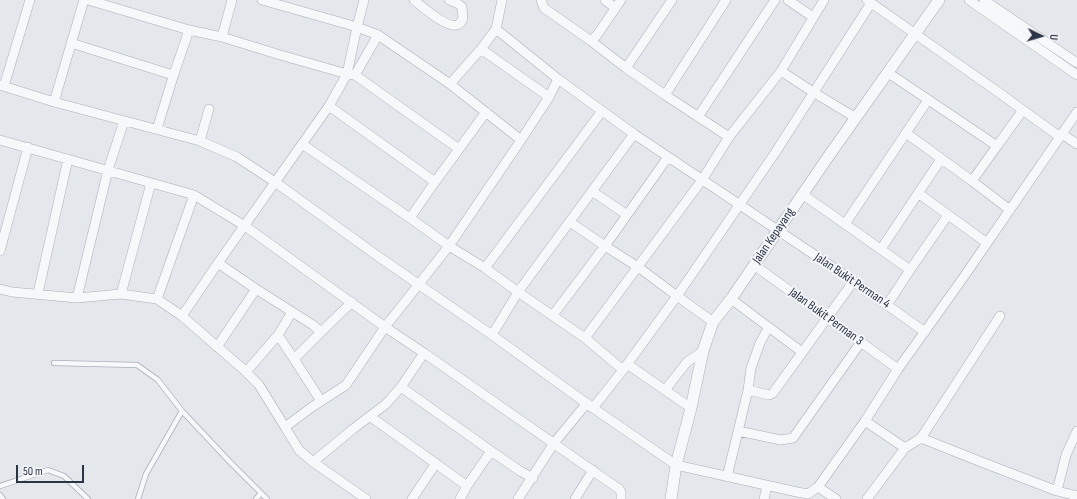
<!DOCTYPE html>
<html>
<head>
<meta charset="utf-8">
<style>
	body { margin:0 }
	#map { position:relative; width:1077px; height:499px; overflow:hidden; background:#e4e7ec; font-family:"Sofia Sans Condensed",sans-serif }
	canvas { display:block }
	.north { position:absolute; left:1021px; top:16px; width:40px; height:40px; -webkit-text-stroke:3px #f4f6f9; paint-order:stroke; rotate:95deg; font-size:11px; font-weight:700; line-height:16px; text-align:center; color:#2b3445 }
	.north::after { content:''; display:block; margin:auto; width:14px; height:18px; background:#2b3445; clip-path:polygon(50% 0,100% 100%,50% 72%,0 100%) }
	.scale { position:absolute; left:16px; top:465px; width:68px; height:18px; box-sizing:border-box; border:2px solid #2b3445; border-top:0; padding-left:5px; font-size:12px; line-height:14px; white-space:nowrap; color:#2b3445; -webkit-text-stroke:3px #f4f6f9; paint-order:stroke }
</style>
</head>
<body>
<div id="map">
<canvas width="1077" height="499"></canvas>
<div class="north">U</div>
<div class="scale">50 m</div>
</div>
<script>
const g = document.querySelector('canvas').getContext('2d');
g.lineJoin = 'round';
function strokePath(path, color, width, dash) {
  g.strokeStyle = color;
  g.lineWidth = width;
  g.lineCap = dash ? 'butt' : 'round';
  g.setLineDash(dash || []);
  g.stroke(path);
}
function drawText(font, color, halo, rows, align = 'center') {
  g.font = font + ' "Sofia Sans Condensed",sans-serif';
  g.lineWidth = 4;
  g.setLineDash([]);
  g.textBaseline = 'middle';
  g.strokeStyle = halo;
  g.fillStyle = color;
  for (const [text, x, y, turn = 0] of rows) {
    g.save();
    g.translate(x, y);
    g.rotate((+turn || 0) * Math.PI / 180);
    g.textAlign = isNaN(turn) ? turn : align;
    if (halo) g.strokeText(text, 0, 0);
    g.fillText(text, 0, 0);
    g.restore();
  }
}
const service = new Path2D(`
	M54,363L137,365L158,380L182,411
	M0,486L48,470L64,476L88,499
	M261,493L267,499
	M0,495L3,499
	M138,499L146,474L182,411L230,462L261,493L256,499`);
const minor = new Path2D(`
	M88,0L189,30L222,37L232,0
	M262,0L357,27L378,35L450,84L481,49L496,29L502,0
	M414,0C421,6 448,29 457,25C460,24 462,21 463,18L462,7L457,3L449,0
	M541,0L544,8L591,41L597,35L621,0
	M605,0L615,8
	M726,0L665,95L729,137L781,71L824,0
	M788,0L813,17
	M867,0L998,92L1060,137
	M969,0L1077,75
	M984,0L1077,63
	M496,29L558,79L634,134L846,276L925,332
	M222,37L277,54L347,74L355,75L459,149
	M591,41L626,68L672,0
	M71,43L173,75
	M481,49L549,97
	M626,68L665,95
	M781,71L813,92L856,118
	M887,72L997,146L1023,110
	M355,75L378,35
	M450,84L521,140
	M0,85L54,102L200,141L237,157L275,182L379,257L492,335L593,408L676,465L797,492L808,494L818,487L865,421L898,369L963,278L1077,112
	M4,86L30,0
	M928,100L845,224L910,270L948,215
	M54,102L84,0
	M698,117L775,0
	M157,129L173,77L189,30
	M906,133L972,181L1010,210
	M1062,134L1077,144
	M0,140L194,195L245,226L385,327L346,385L312,407L285,427L259,385L243,369L182,316
	M200,141L209,109
	M302,144L410,218
	M972,181L997,146
	M435,182L486,112
	M592,191L627,215
	M918,193L987,243
	M802,194L845,224
	M570,222L605,246L638,267L677,296L623,370
	M881,249L941,159
	M0,251L28,147
	M754,265L898,369
	M485,268L602,111
	M0,289L12,292L77,298L121,294L157,299L182,316L218,263L329,106L347,74L357,27L364,0
	M256,289L313,325L321,332L352,302
	M38,293L68,159
	M121,294L151,183
	M77,298L108,170L124,121
	M157,299L194,195
	M731,299L802,352
	M887,305L910,270
	M553,315L605,246L668,157
	M713,322L677,296L775,153L871,3
	M321,332L294,359L321,401
	M278,335L292,312
	M492,335L518,292L485,268L449,246L521,140L549,97L558,79
	M585,338L702,180L729,137
	M217,347L256,289L218,263
	M424,353L619,489L621,492V499
	M627,364L691,408
	M246,372L278,335L294,359
	M401,387L491,451L520,471L533,478
	M665,390L687,362L703,351
	M748,390L769,395L773,393L853,282
	M593,408L623,370L585,338L518,292L634,134
	M371,417L467,486L491,451
	M865,421L905,448L921,438L984,463L1057,491L1077,496
	M285,427L299,450L313,462L366,499
	M738,431L781,440L793,438L861,342
	M921,438L1000,316
	M313,462L353,429L386,404L401,387L424,353L385,327L449,246L410,218L435,182L329,106
	M727,477L748,390L751,368L760,343L768,328
	M818,487L836,499
	M1057,491L1066,455L1077,431
	M412,499L436,463
	M460,499L467,486
	M518,499L554,443L587,403
	M575,499L593,470
	M764,499L767,486
	M867,499L905,448`);
const tertiary = new Path2D(`
	M671,499L676,465L691,408L703,351L713,322L731,299L828,157L939,0`);
strokePath(service, '#a9aeb7', 6);
strokePath(minor, '#a9aeb7', 10);
strokePath(tertiary, '#a9aeb7', 12);
strokePath(service, '#f7f8fa', 4.5);
strokePath(minor, '#f7f8fa', 9);
strokePath(tertiary, '#f7f8fa', 11);
drawText('13px', '#2b3445', '#f4f6f9', [
	["Jalan Kepayang",774,236,-56],
	["Jalan Bukit Perman 4",852,281,34],
	["Jalan Bukit Perman 3",826,317,36]
]);
</script>
</body>
</html>
